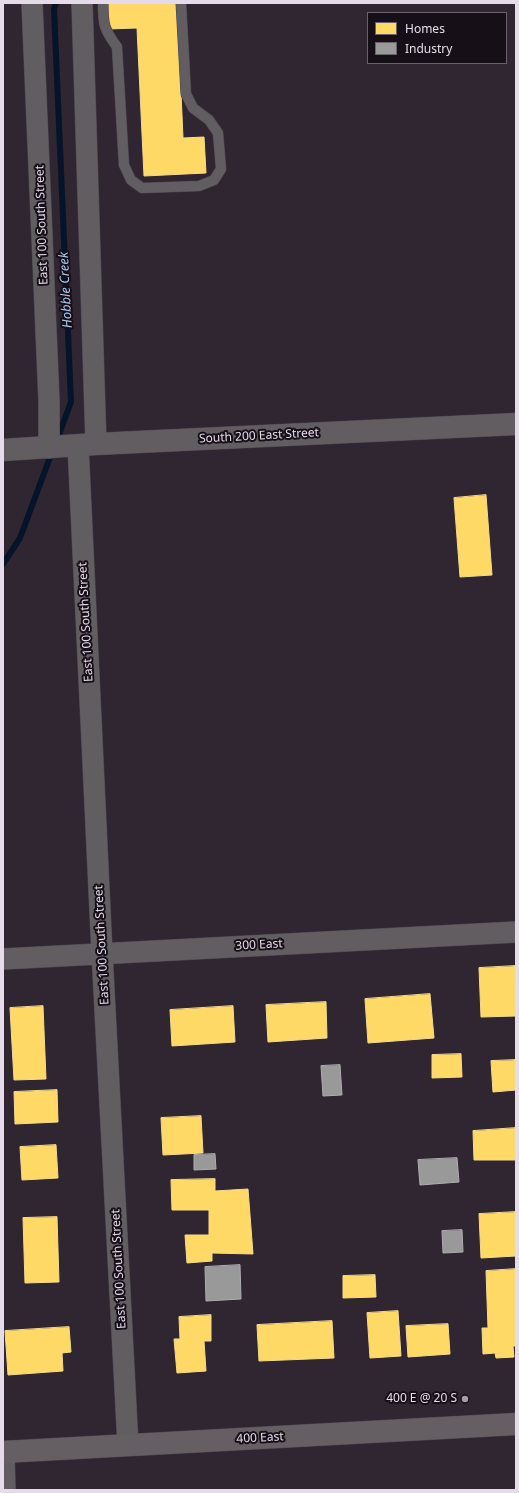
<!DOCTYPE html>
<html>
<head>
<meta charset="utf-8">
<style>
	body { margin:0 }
	#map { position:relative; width:519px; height:1493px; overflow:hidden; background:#2f2632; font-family:"Noto Sans",sans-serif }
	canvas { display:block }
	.frame { position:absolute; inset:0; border:4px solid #e6dce9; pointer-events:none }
	.legend { position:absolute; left:367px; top:12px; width:140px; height:52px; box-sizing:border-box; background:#160f18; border:1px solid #69616c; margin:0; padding:5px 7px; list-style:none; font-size:12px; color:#e6dce9 }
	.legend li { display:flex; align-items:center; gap:8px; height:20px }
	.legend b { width:20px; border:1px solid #69616c }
</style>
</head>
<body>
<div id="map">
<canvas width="519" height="1493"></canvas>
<div class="frame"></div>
<ul class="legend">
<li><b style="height:11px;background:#ffd966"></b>Homes</li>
<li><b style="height:11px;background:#999"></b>Industry</li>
</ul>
</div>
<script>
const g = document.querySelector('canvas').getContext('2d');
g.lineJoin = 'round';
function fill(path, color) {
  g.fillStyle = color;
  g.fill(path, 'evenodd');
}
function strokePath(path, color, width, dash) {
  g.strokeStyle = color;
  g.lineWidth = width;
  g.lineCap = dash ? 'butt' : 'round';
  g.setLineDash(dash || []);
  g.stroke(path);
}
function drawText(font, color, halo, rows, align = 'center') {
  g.font = font + ' "Noto Sans",sans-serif';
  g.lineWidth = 4;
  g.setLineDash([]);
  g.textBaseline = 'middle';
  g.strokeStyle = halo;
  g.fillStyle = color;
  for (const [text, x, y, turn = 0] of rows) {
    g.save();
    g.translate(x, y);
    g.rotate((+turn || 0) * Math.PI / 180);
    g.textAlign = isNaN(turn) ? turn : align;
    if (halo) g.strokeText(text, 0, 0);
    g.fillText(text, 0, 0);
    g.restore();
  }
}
const homes = new Path2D(`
	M108,3H177L183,138L204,137L206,173L144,176L137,28L109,29Z
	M486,495L492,575L460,577L454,498Z
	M515,966L516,1016L481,1017L479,968Z
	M430,994L434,1038L368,1043L365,999Z
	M326,1002L327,1038L268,1042L266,1005Z
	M43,1006L46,1079L14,1080L10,1008Z
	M233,1006L235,1042L172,1046L170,1010Z
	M461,1054L462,1077L432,1078V1055Z
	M516,1060V1090L493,1092L491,1061Z
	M57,1090L58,1122L15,1124L14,1092Z
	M201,1116L203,1153L163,1155L161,1118Z
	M516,1128V1160H474L473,1131Z
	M56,1145L58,1178L22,1180L20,1147Z
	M215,1179V1191L248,1189L253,1254L212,1253V1261L187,1263L185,1235H209V1210H172L171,1180Z
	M516,1212V1256L481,1258L479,1214Z
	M57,1217L59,1282L25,1283L23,1218Z
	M516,1269V1346H513L514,1357L496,1358L495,1353L483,1354L482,1328H488L486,1271Z
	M375,1275L376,1297L343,1298V1276Z
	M398,1311L401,1356L370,1358L367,1313Z
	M211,1315V1341H204L206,1371L177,1373L174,1339H180L179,1317Z
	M332,1321L334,1358L259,1361L257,1325Z
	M448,1324L450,1354L408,1357L406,1326Z
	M69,1327L71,1352L62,1353L63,1371L8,1375L5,1331Z`);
fill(homes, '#ffd966');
strokePath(homes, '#f8da8d', 1);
const industry = new Path2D(`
	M340,1065L342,1095L323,1096L321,1066Z
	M215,1154L216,1169L194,1170V1155Z
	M457,1158L459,1182L420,1185L418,1160Z
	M462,1230L463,1252L443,1253L442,1231Z
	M240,1265L241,1299L206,1301L205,1267Z`);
fill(industry, '#999');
strokePath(industry, '#b0adb1', 1);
strokePath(new Path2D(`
	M56,3L54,9L71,402L57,440
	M3,564L20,538L52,452`), '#061429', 6);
const service = new Path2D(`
	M103,3C103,25 104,29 117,47L124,165L131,180L142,188L199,186L214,180L221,169L218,133L209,120L193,108L186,94L181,3`);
const minor = new Path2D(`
	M32,3L49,401V448
	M82,3L96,444
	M78,445L102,953L128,1445
	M3,959L516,932
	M4,1452L5,1490`);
const tertiary = new Path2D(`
	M3,450L96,444L516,424`);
const secondary = new Path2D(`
	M3,1452L516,1424`);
strokePath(service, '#4b444e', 11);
strokePath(minor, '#4b444e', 22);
strokePath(tertiary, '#4b444e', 23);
strokePath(secondary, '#4b444e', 23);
strokePath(service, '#625d61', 10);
strokePath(minor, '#625d61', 21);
strokePath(tertiary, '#625d61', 22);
strokePath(secondary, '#655f64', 22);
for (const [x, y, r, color] of [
	[465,1399,4,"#a69ca9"]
]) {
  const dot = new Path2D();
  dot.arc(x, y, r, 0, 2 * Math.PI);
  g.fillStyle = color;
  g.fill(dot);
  strokePath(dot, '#160f18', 1.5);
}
drawText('12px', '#e6dce9', '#160f18', [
	["East 100 South Street",42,225,-92],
	["South 200 East Street",259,436,-3],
	["East 100 South Street",86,622,-93],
	["East 100 South Street",102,945,-93],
	["300 East",259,945,-3],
	["East 100 South Street",119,1269,-93],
	["400 East",260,1438,-3]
]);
drawText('12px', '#e6dce9', '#160f18', [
	["400 E @ 20 S",457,1399]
], 'right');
drawText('italic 13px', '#a7c6ed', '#160f18', [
	["Hobble Creek",66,290,-93]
]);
</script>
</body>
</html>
